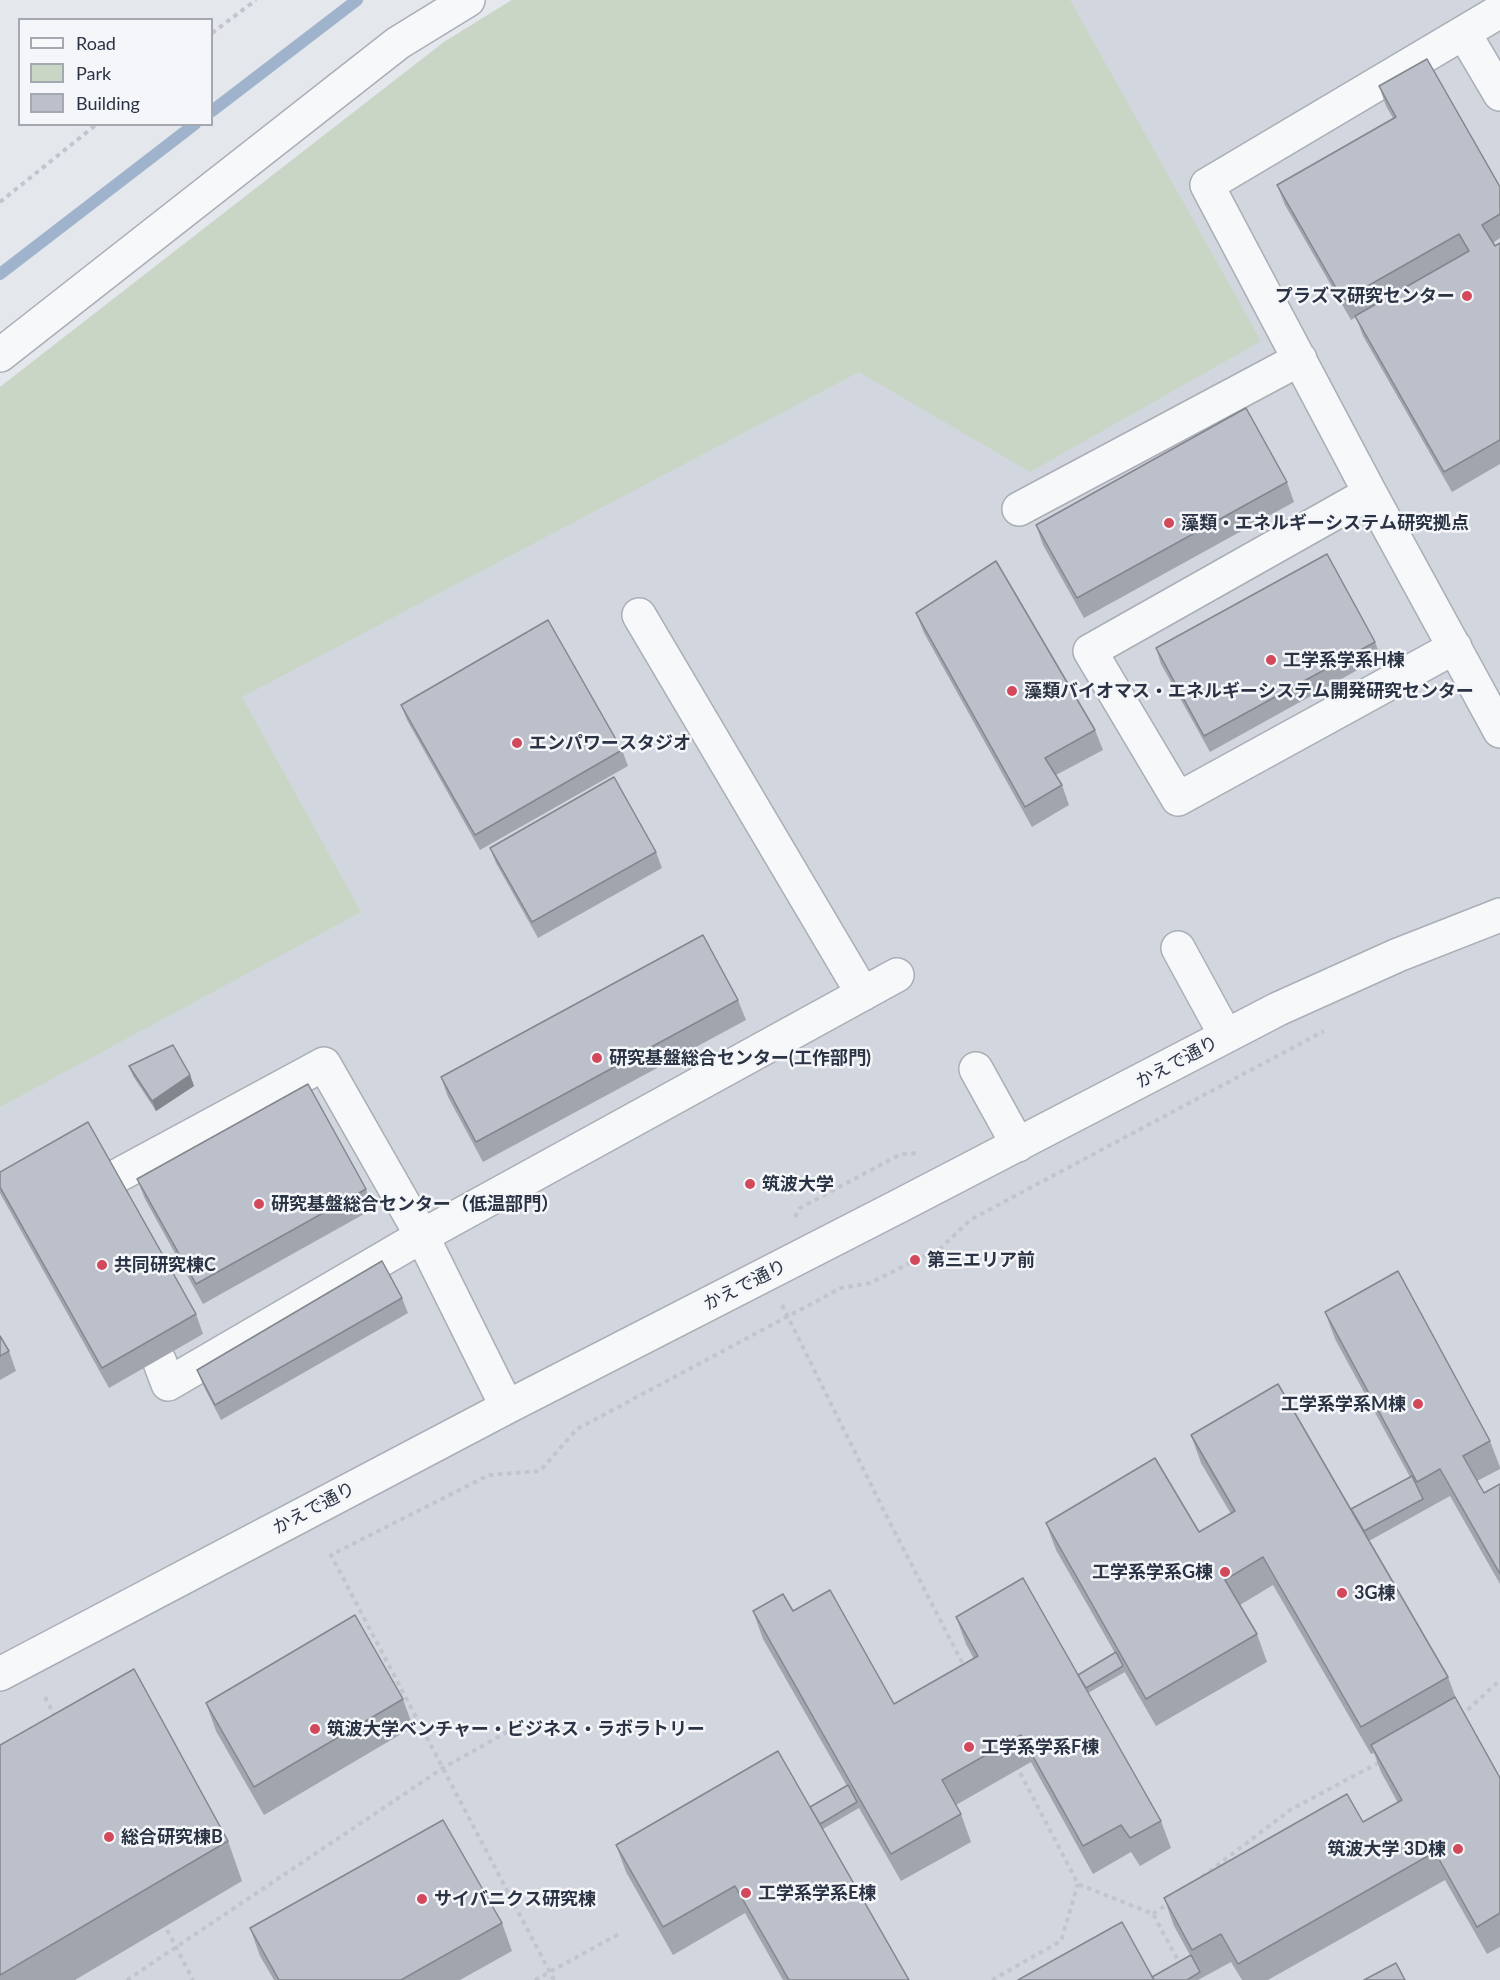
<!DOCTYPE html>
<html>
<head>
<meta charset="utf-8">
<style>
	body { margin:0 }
	#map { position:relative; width:1500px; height:1980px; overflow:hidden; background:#e4e7ec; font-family:Lato,sans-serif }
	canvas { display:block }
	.legend { position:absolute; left:18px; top:18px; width:195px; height:108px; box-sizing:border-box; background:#f4f6f9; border:2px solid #a4a8b1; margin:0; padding:8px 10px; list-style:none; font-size:18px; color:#2b3445 }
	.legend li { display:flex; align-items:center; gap:12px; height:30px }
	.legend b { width:30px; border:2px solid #a4a8b1 }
</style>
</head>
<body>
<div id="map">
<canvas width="1500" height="1980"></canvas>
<ul class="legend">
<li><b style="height:8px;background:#f7f8fa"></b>Road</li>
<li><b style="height:16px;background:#c9d6c5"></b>Park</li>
<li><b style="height:16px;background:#bbc0ca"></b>Building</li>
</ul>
</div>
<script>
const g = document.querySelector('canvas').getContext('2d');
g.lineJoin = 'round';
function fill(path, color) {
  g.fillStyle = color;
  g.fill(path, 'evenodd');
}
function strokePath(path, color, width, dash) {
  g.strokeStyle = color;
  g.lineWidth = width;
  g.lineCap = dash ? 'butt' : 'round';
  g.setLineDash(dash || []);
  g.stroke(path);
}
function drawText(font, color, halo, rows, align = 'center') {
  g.font = font + ' Lato,"Noto Sans JP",sans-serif';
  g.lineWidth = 5;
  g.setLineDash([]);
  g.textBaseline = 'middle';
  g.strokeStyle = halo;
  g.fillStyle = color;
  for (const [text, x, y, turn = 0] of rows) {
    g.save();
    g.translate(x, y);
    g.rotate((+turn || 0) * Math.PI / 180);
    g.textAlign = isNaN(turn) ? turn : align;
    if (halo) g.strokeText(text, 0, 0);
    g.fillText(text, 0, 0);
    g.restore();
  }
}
fill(new Path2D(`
	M512,0H1500V1980H0V387L444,42Z`), '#d2d6de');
fill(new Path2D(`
	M512,0H1070L1261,341L1030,472L859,372L242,697L361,912L0,1107V387L444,42Z`), '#c9d6c5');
strokePath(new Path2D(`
	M212,111L357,0
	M0,274L195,124`), '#9fb4cc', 12);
const minor = new Path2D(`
	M1500,11L1207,185L1370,493L1500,731
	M1464,33L1500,94
	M0,355L398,43L468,0
	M1370,493L1090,651L1178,799L1455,647
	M1019,509L1300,359
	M639,615L863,994
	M1178,948L1226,1036
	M976,1069L1018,1145
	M115,1177L324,1064L422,1236L507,1407
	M159,1360L168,1384L422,1236L897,975
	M0,1674L507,1407L899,1206L1278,1009L1398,955L1500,915`);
strokePath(minor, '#a9aeb7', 36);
strokePath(new Path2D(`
	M212,33L256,0
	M0,202L97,124
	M795,1217L800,1208L901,1154L919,1153
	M782,1305L889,1521L965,1668
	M45,1697L56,1719
	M1461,1716L1500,1680
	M1016,1765L1078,1884L1153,1914L1181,1966
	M1202,1877L1290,1810L1382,1761
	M1153,1914L1170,1902
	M163,1922L193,1980
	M127,1980L443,1768L507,1732
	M535,1980L619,1934
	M554,1980L331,1555L489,1475L540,1471L577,1429L841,1288L870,1283L941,1248L970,1220L1324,1031
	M992,1980L1061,1941L1078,1884`), '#c2c5cb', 4, [4.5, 4.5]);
strokePath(minor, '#f7f8fa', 33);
fill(new Path2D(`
	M1379,86L1500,187V238L1493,243L1495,246L1500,243V464L1452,492L1363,336L1356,317L1351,320L1285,205L1277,185L1393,118L1386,106Z
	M1287,482L1294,502L1084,618L1043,545L1036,525Z
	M916,613L1095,730L1103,750L1056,775L1062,785L1069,805L1032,827L924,633Z
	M1375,642L1381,657L1210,752L1161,664L1156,648Z
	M401,705L622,750L628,766L480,850L407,720Z
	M490,848L656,852L662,868L538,938L496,863Z
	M738,1000L746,1020L483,1162L448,1097L441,1077Z
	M129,1066L190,1075L194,1086L156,1111L133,1076Z
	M0,1172L196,1314L203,1334L109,1388L1,1195L0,1193Z
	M137,1179L366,1189L373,1209L203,1304L145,1199Z
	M402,1298L408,1313L221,1420L203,1385L197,1370Z
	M1325,1312L1490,1441L1500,1467V1469L1477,1481L1484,1493L1500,1484V1584L1450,1496L1369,1541L1448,1677L1457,1701L1500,1778V1947L1487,1954L1445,1880L1268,1980H1242L1231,1962L1198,1980H1018L1152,1977L1190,1955L1174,1926L1164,1898L1363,1822L1398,1803L1381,1772L1374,1753L1371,1754L1273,1585L1240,1605L1257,1634L1267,1662L1156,1726L1123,1669L1125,1672L1088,1693L1161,1821L1171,1848L1140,1866L1131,1852L1093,1874L1031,1762L956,1805L961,1814L971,1842L901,1881L859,1808L823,1829L909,1980H783L745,1913L673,1955L626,1872L616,1845L810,1807L847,1786L763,1639L753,1611H793L894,1704L974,1659L966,1644L956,1617L1078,1675L1115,1653L1056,1550L1046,1523L1199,1532L1231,1514L1201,1463L1191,1435L1351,1509L1410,1477L1335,1339Z
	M0,1336L9,1351L16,1371L0,1380Z
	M403,1699L413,1727L264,1815L216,1731L206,1703Z
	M0,1745L228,1841L242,1881L75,1980H0Z
	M502,1923L512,1951L460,1980H274L260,1956L250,1928Z`), '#a1a5ae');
fill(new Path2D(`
	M190,1075L194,1086L156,1111L152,1101Z`), '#83868d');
const building = new Path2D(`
	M1427,59L1500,187V214L1482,225L1495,246L1500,243V440L1444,472L1355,316L1469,251L1459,234L1343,300L1277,185L1396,117L1379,86Z
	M1246,408L1287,482L1077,598L1036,525Z
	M1327,554L1375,642L1204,736L1156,648Z
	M996,561L1095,730L1045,758L1062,785L1025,807L916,613Z
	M548,620L622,750L475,835L401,705Z
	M614,777L656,852L532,922L490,848Z
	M703,935L738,1000L476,1142L441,1077Z
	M173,1045L190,1075L152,1101L129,1066Z
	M308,1084L366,1189L196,1284L137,1179Z
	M88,1122L196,1314L102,1368L0,1187V1172Z
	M382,1261L402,1298L215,1405L197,1370Z
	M1398,1271L1490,1441L1463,1456L1484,1493L1500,1484V1574L1440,1469L1417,1482L1325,1312Z
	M0,1336L9,1351L0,1356Z
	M1278,1384L1448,1677L1361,1727L1263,1557L1225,1580L1257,1634L1146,1699L1046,1523L1155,1458L1199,1532L1235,1511L1191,1435Z
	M1412,1476L1423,1499L1364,1531L1351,1509Z
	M1023,1578L1161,1821L1130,1838L1121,1825L1083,1846L1021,1735L942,1780L961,1814L891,1854L753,1611L783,1594L793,1611L830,1590L894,1704L978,1656L956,1617Z
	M355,1615L403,1699L254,1787L206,1703Z
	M1116,1652L1123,1666L1086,1688L1078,1675Z
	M134,1669L228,1841L0,1975V1745Z
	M1455,1697L1500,1778V1913L1477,1927L1435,1852L1238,1964L1221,1934L1192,1950L1164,1898L1347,1794L1363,1822L1402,1800L1371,1745Z
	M778,1751L909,1980H789L735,1886L663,1927L616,1845Z
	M848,1785L857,1802L820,1824L810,1807Z
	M443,1820L502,1923L401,1980H279L250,1928Z
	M1122,1922L1154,1980H1018Z
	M1191,1955L1200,1972L1187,1980H1154L1152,1977Z
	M1396,1963L1405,1980H1364Z`);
fill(building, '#bbc0ca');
strokePath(building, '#83868d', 1.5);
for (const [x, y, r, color] of [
	[1467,296,6,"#d1495b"],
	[1169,523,6,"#d1495b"],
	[1271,660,6,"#d1495b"],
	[1012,691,6,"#d1495b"],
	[517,743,6,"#d1495b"],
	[597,1058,6,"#d1495b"],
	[750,1184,6,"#d1495b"],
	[259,1204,6,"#d1495b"],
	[915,1260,6,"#d1495b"],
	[102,1265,6,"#d1495b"],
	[1418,1404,6,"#d1495b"],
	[1225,1572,6,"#d1495b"],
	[1342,1593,6,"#d1495b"],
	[315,1729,6,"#d1495b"],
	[969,1747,6,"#d1495b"],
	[109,1837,6,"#d1495b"],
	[1458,1849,6,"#d1495b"],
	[746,1893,6,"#d1495b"],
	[422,1899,6,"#d1495b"]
]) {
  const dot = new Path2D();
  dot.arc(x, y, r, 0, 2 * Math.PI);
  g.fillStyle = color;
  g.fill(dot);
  strokePath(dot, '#f4f6f9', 2);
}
drawText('bold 18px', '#2b3445', '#f4f6f9', [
	["プラズマ研究センター",1455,296,"right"],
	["藻類・エネルギーシステム研究拠点",1181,523],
	["工学系学系H棟",1283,660],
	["藻類バイオマス・エネルギーシステム開発研究センター",1024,691],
	["エンパワースタジオ",529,743],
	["研究基盤総合センター(工作部門)",609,1058],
	["筑波大学",762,1184],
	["研究基盤総合センター（低温部門）",271,1204],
	["第三エリア前",927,1260],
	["共同研究棟C",114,1265],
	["工学系学系M棟",1406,1404,"right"],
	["工学系学系G棟",1213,1572,"right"],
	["3G棟",1354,1593],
	["筑波大学ベンチャー・ビジネス・ラボラトリー",327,1729],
	["工学系学系F棟",981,1747],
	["総合研究棟B",121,1837],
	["筑波大学 3D棟",1446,1849,"right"],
	["工学系学系E棟",758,1893],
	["サイバニクス研究棟",434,1899]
], 'left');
drawText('18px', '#2b3445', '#f4f6f9', [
	["かえで通り",1177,1062,-28],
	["かえで通り",745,1285,-27],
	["かえで通り",314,1508,-28]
]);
</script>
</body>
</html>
